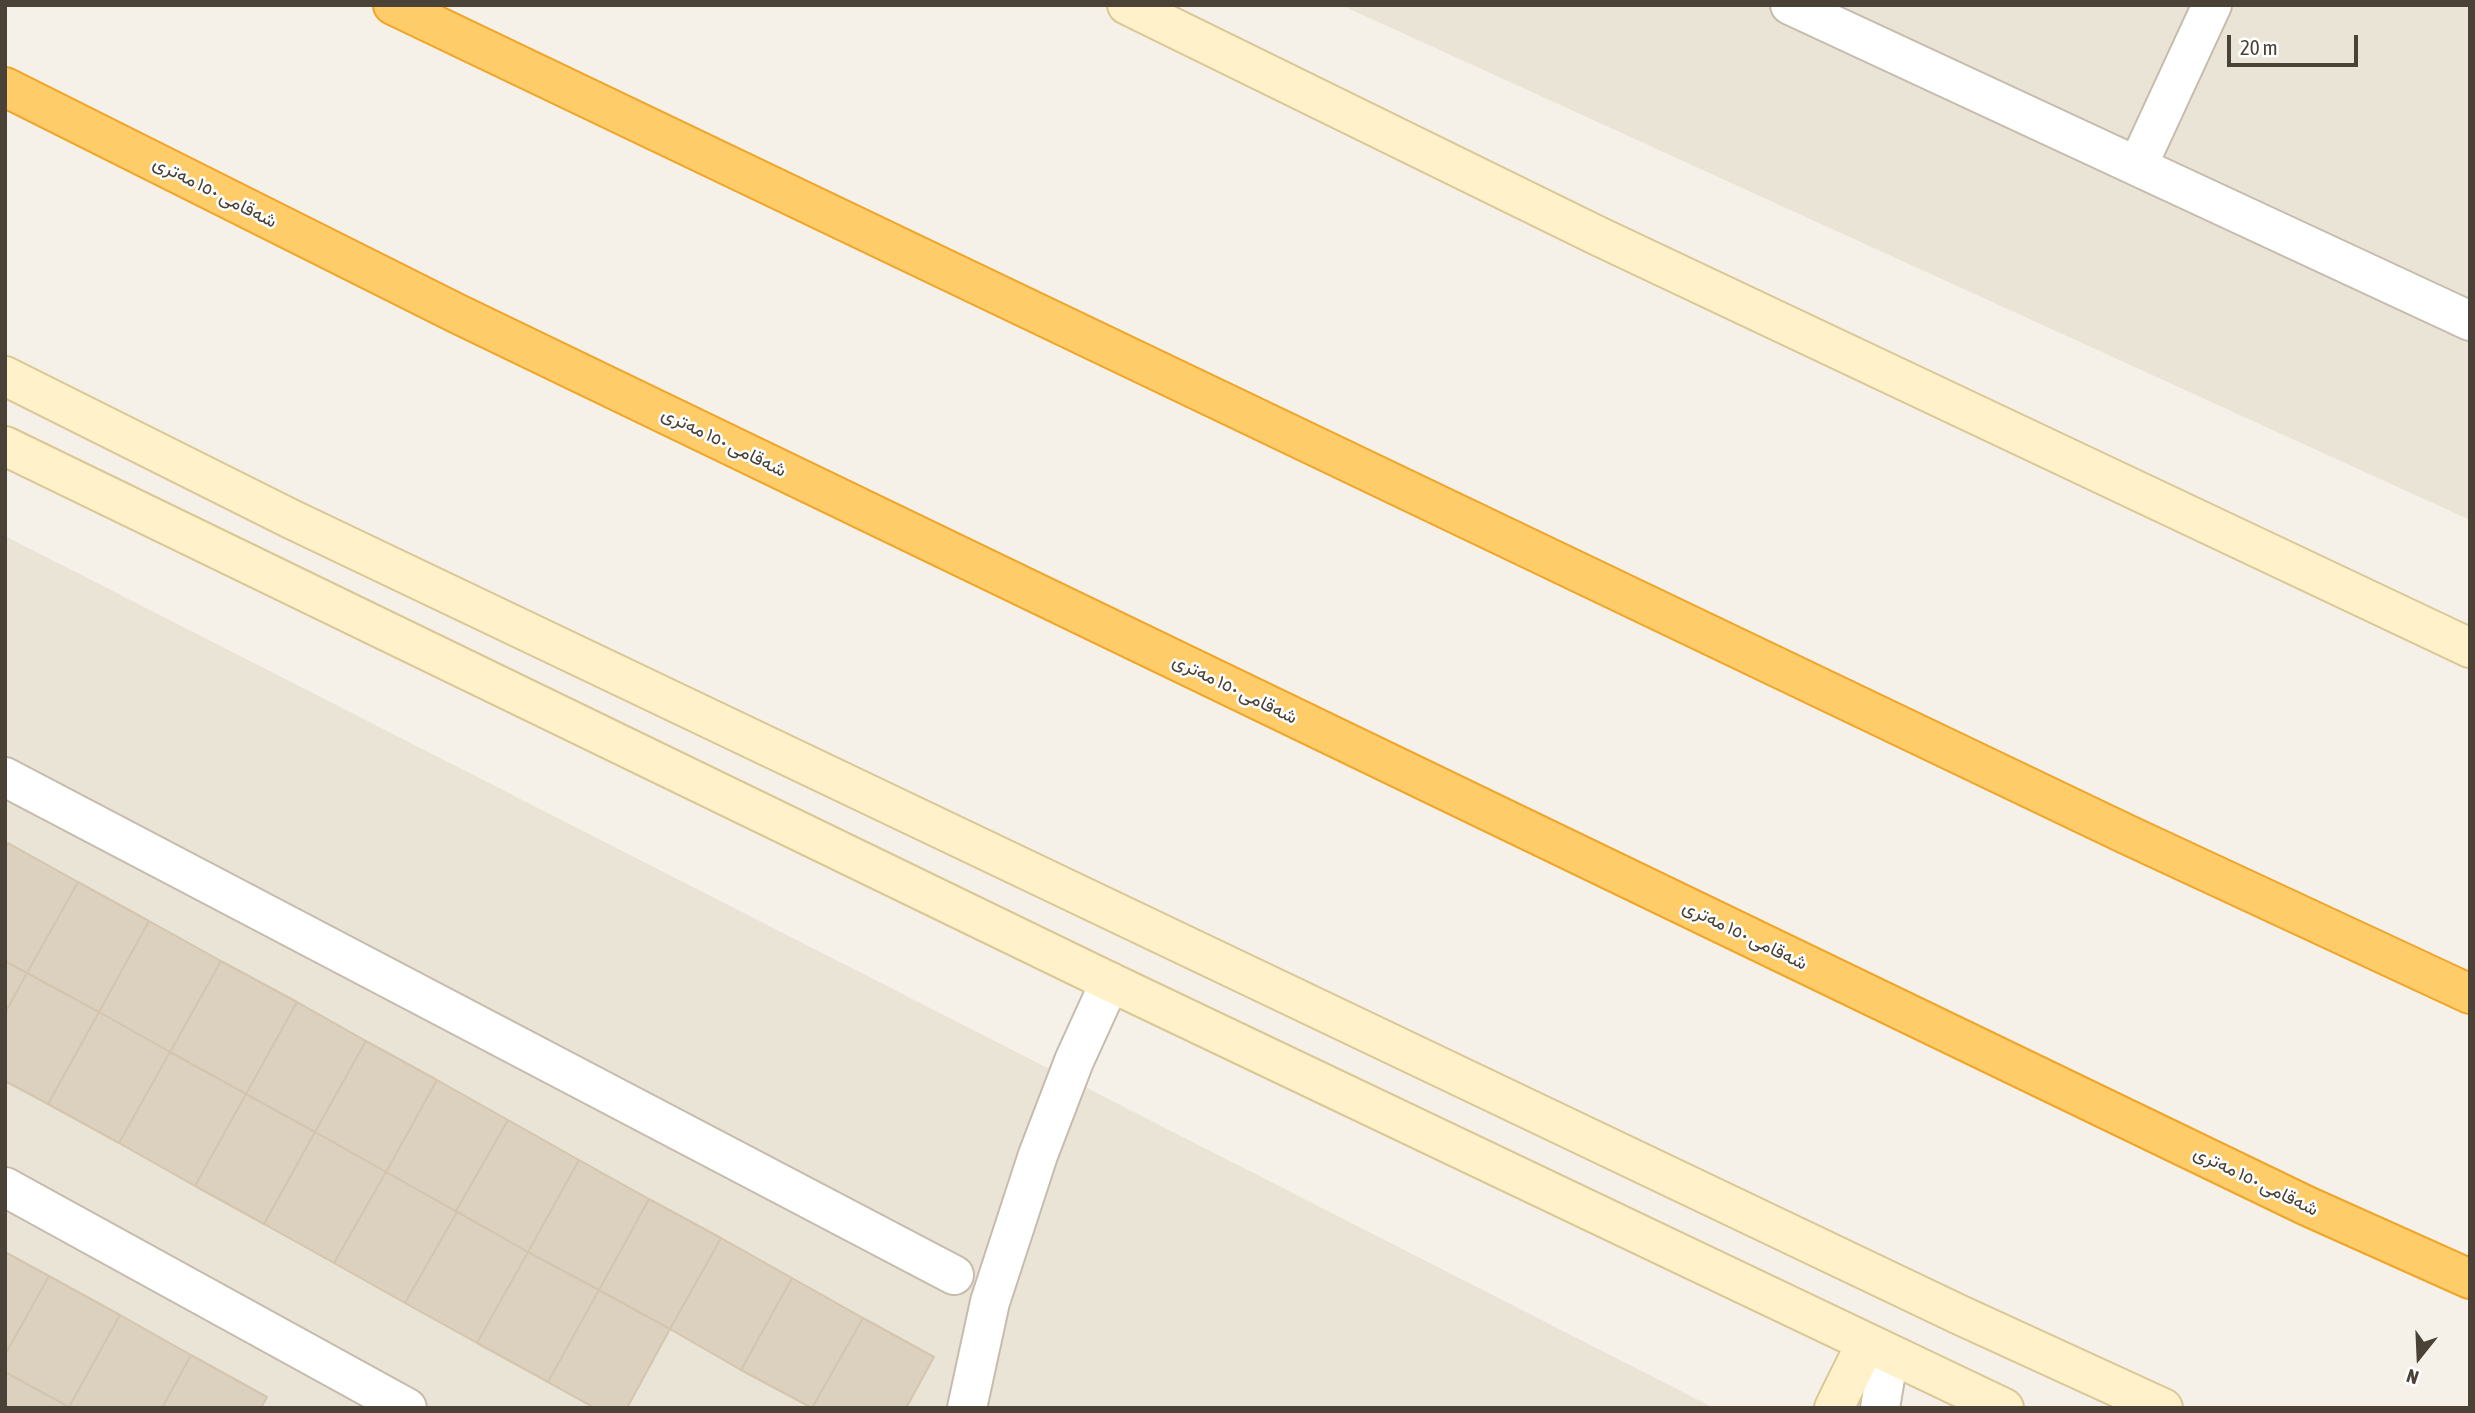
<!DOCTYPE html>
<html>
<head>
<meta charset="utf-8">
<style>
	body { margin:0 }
	#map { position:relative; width:2475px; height:1413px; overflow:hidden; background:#f6f1e8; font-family:"Asap Condensed",sans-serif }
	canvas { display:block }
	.frame { position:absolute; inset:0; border:7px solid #4a4236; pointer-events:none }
	.north { position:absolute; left:2384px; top:1322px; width:70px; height:70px; -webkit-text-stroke:5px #fff; paint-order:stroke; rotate:198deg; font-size:19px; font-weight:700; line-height:28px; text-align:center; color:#4a4236 }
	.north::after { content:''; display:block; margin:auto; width:24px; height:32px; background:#4a4236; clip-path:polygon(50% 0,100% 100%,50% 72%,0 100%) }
	.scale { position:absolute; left:2227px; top:35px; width:131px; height:32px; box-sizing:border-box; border:4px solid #4a4236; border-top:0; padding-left:9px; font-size:21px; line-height:24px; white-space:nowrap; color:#4a4236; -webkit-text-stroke:5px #fff; paint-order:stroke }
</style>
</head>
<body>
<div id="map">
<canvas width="2475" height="1413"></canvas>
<div class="frame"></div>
<div class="north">N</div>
<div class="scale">20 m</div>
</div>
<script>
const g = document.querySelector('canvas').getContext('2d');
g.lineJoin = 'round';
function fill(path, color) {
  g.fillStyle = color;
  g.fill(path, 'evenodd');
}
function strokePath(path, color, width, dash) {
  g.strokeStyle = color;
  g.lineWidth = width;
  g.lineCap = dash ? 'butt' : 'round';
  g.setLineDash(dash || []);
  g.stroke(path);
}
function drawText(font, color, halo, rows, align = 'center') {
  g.font = font + ' "Asap Condensed",Vazirmatn,sans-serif';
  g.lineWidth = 5;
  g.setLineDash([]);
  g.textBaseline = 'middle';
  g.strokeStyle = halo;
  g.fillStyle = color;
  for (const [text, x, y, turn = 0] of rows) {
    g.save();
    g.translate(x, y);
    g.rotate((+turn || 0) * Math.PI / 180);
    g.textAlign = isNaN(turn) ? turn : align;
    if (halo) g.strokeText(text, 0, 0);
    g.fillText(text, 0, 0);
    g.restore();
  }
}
fill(new Path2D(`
	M1341,5H2470V520Z
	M5,536L1714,1408H5Z`), '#eae4d6');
const building = new Path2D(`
	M8,843L78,882L27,973L5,961V848Z
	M78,882L149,921L99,1012L27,973Z
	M149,921L221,961L170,1052L99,1012Z
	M5,961L27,973L5,1013Z
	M221,961L297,1002L246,1094L170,1052Z
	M27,973L99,1012L48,1104L5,1081V1013Z
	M297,1002L366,1041L315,1132L246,1094Z
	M99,1012L170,1052L119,1143L48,1104Z
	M366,1041L437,1080L386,1172L315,1132Z
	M170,1052L246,1094L195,1186L119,1143Z
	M437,1080L508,1120L456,1211L386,1172Z
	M246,1094L315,1132L264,1224L195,1186Z
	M508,1120L579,1160L528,1252L456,1211Z
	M315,1132L386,1172L334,1263L264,1224Z
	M579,1160L649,1199L599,1290L528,1252Z
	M386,1172L457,1212L405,1303L334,1263Z
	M649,1199L721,1238L670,1329L599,1290Z
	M457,1212L528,1252L477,1343L405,1303Z
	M721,1238L792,1278L741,1370L670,1329Z
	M5,1252L49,1276L5,1355Z
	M528,1252L599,1290L548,1382L477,1343Z
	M49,1276L120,1315L69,1407L5,1372V1355Z
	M792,1278L863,1318L812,1408L741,1370Z
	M599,1290L670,1329L627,1408H595L548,1382Z
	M120,1315L191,1355L162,1408H70L69,1407Z
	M863,1318L934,1357L906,1408H812Z
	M191,1355L267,1397L261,1408H162Z
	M5,1372L69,1407L68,1408H5Z`);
fill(building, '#dcd0bf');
strokePath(building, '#d4c5ae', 2);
const street = new Path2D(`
	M1790,5L2470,321
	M2138,165L2212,5
	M5,777L954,1275
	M5,1187L407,1408
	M967,1408L990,1302L1038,1155L1074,1061L1110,982
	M1880,1408L1889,1354`);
const secondary = new Path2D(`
	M1127,5L1598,236L2470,648
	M5,376L291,519L1960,1315L2163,1408
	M5,446L1110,982L2004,1408
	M1834,1408L1866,1343`);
const highway = new Path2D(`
	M393,5L2128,835L2470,994
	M5,87L458,314L2307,1206L2470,1279`);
strokePath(street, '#c5bcac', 42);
strokePath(secondary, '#dac793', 42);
strokePath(highway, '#eea529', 42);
strokePath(street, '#fff', 38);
strokePath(secondary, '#fff1c9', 38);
strokePath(highway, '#ffcc6a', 38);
drawText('19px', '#4a4236', '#fff', [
	["شەقامی ١٥٠ مەتری",215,192,27],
	["شەقامی ١٥٠ مەتری",724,442,26],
	["شەقامی ١٥٠ مەتری",1235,689,26],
	["شەقامی ١٥٠ مەتری",1745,935,26],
	["شەقامی ١٥٠ مەتری",2256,1181,26]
]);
</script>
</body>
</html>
